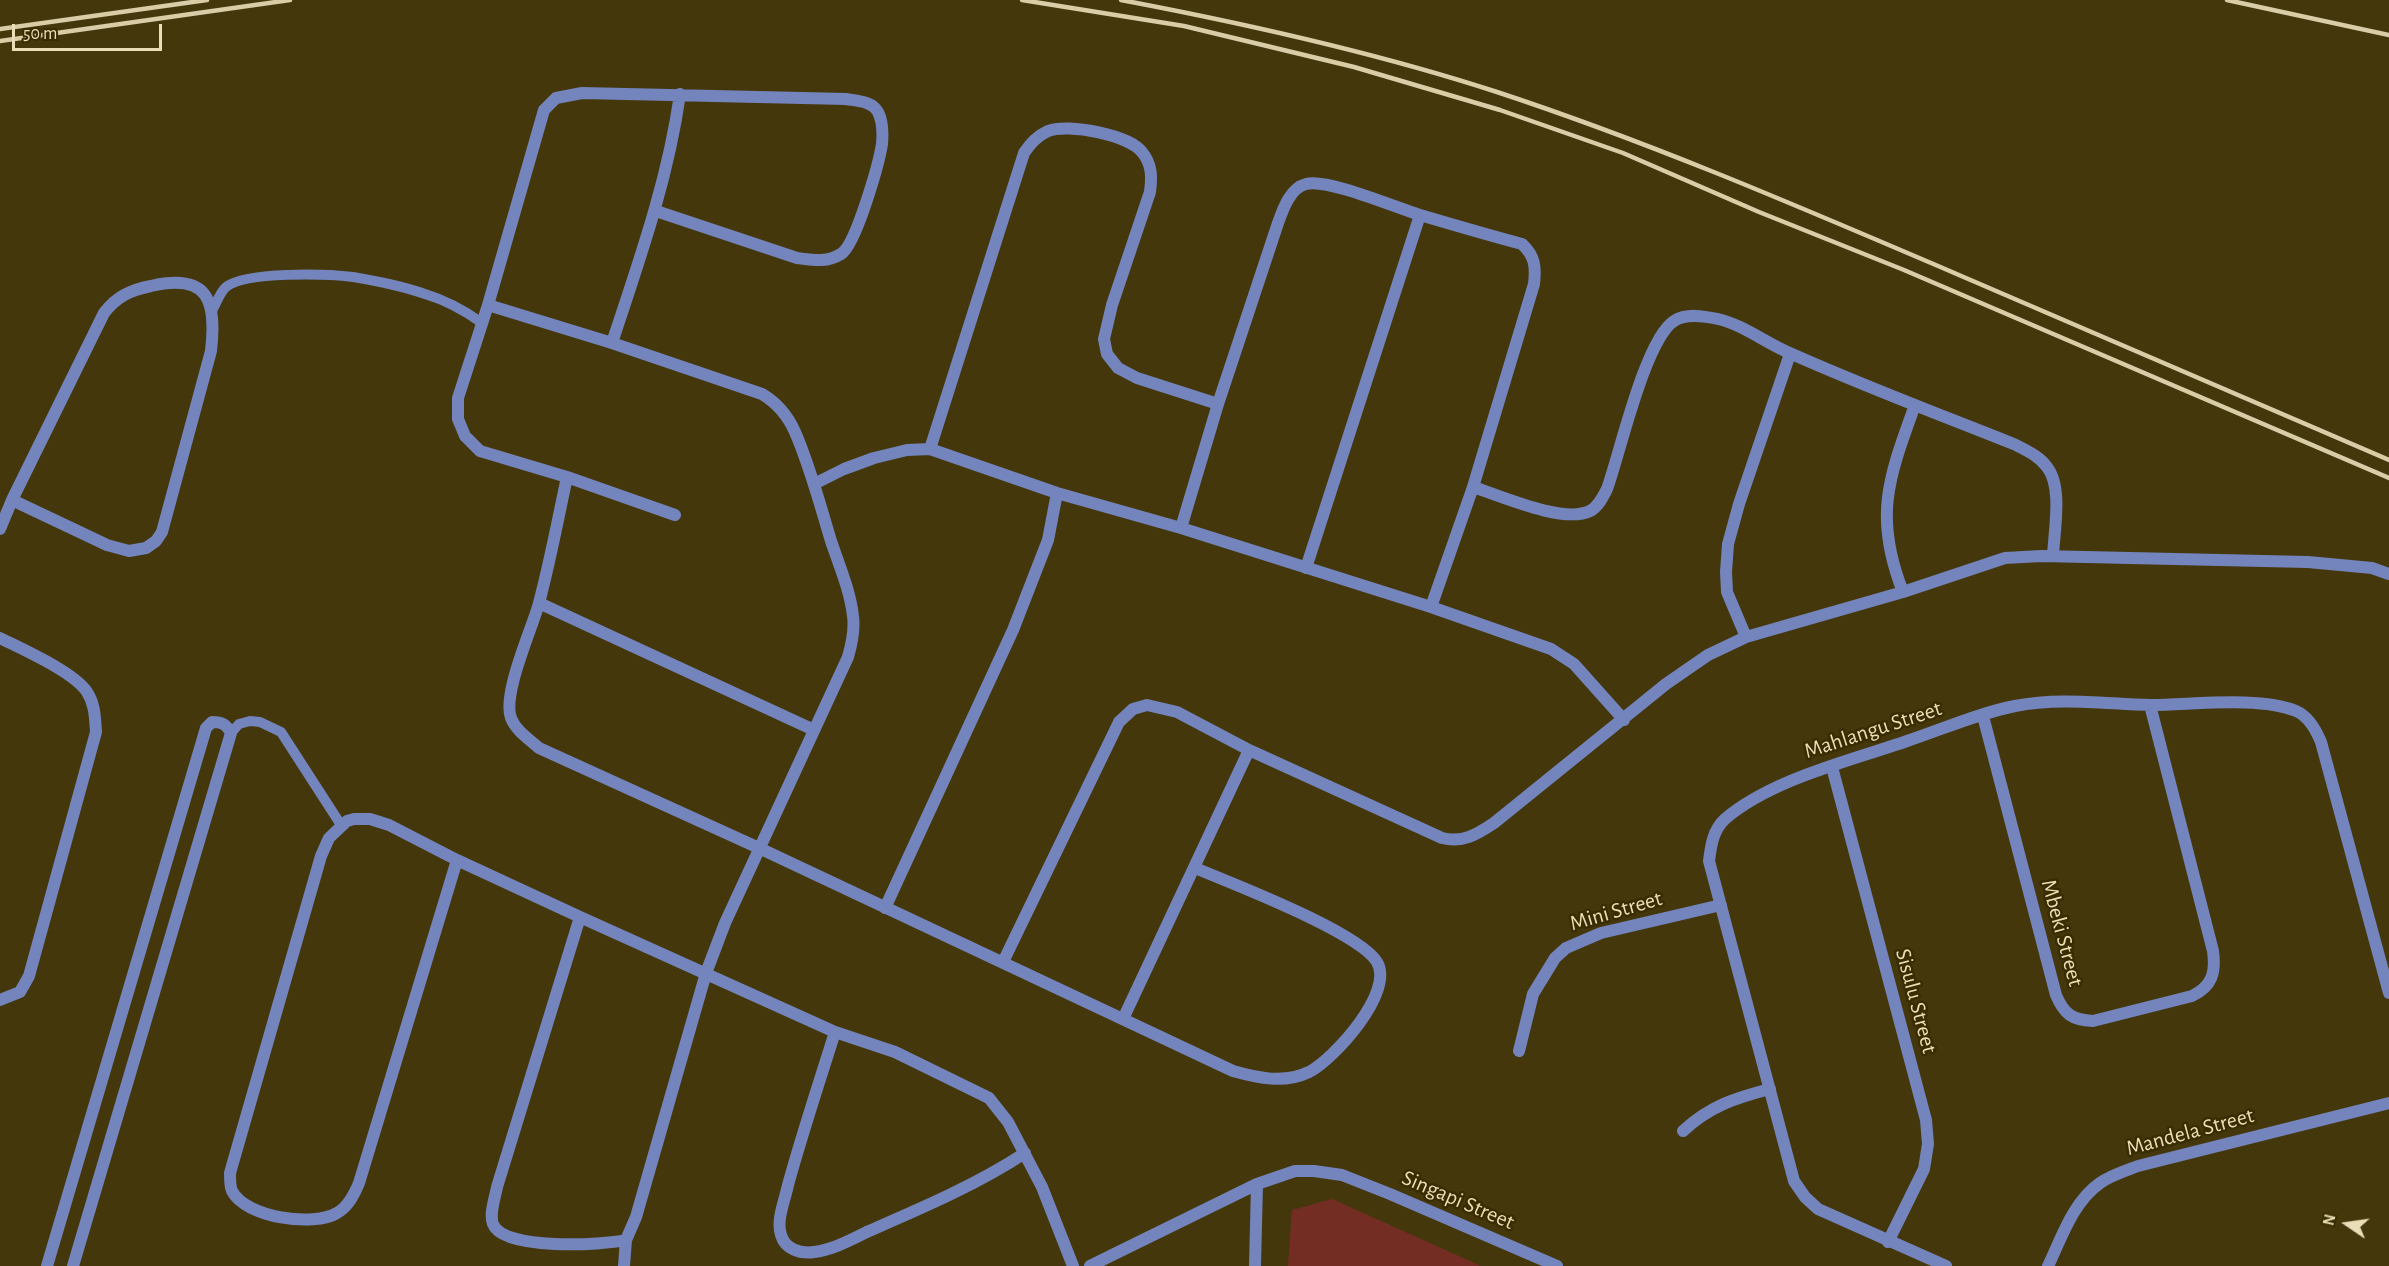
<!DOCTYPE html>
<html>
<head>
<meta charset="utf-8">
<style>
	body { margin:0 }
	#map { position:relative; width:2389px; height:1266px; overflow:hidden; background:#44370c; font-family:"Alegreya Sans",sans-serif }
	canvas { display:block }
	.north { position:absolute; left:2317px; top:1194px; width:60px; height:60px; -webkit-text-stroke:4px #392d00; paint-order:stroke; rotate:283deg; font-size:16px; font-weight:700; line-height:24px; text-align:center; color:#eadeb9 }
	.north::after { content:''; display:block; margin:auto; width:21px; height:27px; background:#eadeb9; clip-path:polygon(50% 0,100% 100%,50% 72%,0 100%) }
	.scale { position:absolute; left:12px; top:24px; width:150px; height:27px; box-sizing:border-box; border:3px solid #eadeb9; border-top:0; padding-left:8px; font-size:18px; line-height:21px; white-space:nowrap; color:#eadeb9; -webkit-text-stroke:4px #392d00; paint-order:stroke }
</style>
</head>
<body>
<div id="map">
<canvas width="2389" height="1266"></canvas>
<div class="north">N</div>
<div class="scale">50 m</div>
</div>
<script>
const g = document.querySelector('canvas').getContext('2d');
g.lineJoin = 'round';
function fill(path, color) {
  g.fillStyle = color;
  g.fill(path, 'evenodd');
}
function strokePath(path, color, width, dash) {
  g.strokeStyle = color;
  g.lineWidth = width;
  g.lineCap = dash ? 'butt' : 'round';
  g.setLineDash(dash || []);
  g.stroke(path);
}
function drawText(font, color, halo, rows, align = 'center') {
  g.font = font + ' "Alegreya Sans",sans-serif';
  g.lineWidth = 5;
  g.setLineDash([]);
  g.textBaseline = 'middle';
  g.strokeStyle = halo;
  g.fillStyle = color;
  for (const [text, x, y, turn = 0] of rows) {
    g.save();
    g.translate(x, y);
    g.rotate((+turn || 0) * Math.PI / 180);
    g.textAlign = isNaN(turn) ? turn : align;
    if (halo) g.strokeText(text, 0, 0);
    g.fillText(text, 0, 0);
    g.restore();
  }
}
fill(new Path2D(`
	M1332,1199L1481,1266H1288L1292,1210Z`), '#742d22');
strokePath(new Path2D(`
	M212,311C216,304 220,292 226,287C246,271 327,274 353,277C377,281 402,286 425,294C445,300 464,310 482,323
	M231,733L239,724L250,721L260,722L281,732L341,825`), '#7484bd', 10);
strokePath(new Path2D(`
	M656,211L797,258C813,260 826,263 841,254C856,245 879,163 882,144C883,133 883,122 878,112C872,101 857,101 846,99L582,93L556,98L544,110L488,305L458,398V419L465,436L480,451L567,477L675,515
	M488,305L612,343L762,394C777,403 788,416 795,432C810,466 820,505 831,541C839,565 850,590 853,616C855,630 852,643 848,657L725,923L706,973L636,1217L626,1240C603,1245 503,1251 493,1224C489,1214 495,1198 497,1187L580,917
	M612,343C639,261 668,180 680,94
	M930,449L1024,153C1031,143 1037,136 1048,131C1068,123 1129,135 1142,152C1152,164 1152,177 1150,192L1112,305L1104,339L1107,354L1118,368L1137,378L1218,404
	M567,477C558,519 550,562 539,603C532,629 502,694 511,718C516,731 529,739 539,748L759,848L1233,1071C1258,1078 1284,1084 1309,1072C1334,1059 1395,992 1377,962C1359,932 1231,883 1195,868
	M814,484L844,469L874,458L907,450L930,449L1057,493L1181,528L1431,607L1551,649L1574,664L1624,720
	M1473,487C1501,496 1563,524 1590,511C1598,507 1603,497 1607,489C1620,453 1645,340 1674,321C1686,313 1704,316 1718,319C1744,325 1767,344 1792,354C1866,387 1941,415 2016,445C2027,451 2039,456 2047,467C2063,487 2054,531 2053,556
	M1181,528L1218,404L1278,223C1283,209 1290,188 1306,184C1327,178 1397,208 1420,215C1454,225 1488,235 1522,244C1535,256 1536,267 1534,284L1473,487L1431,607
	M0,529L12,500L104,313C117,296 131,290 151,286C208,273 217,300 211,351L162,532L156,541L146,548L129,551L107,545L12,500
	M1306,568L1420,215
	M1903,592C1873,516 1889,477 1915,405
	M539,603L814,730
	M1746,637L1727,592L1726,572L1728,544L1739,504L1790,354
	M0,638C22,649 74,672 87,692C95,704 95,718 96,732L29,976L20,992L0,1000
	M1983,716L2056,995C2064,1014 2072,1020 2093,1021L2192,996C2212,986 2216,973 2213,951L2150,705
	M1832,767L1926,1120L1928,1144L1924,1169L1888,1242
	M457,860L359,1183C354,1195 348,1207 337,1213C314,1227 246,1218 232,1191C230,1187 230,1178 230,1173L321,856L329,838L347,821L354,819H370L389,825L457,860L580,917L835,1032L895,1052L989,1098L1008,1122L1042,1187L1073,1266
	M885,908L1013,630L1048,540L1057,493
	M1003,962L1119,722L1133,709L1147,705L1177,712L1249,750L1442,838C1463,843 1476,835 1494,823L1666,684L1708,655L1746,637L1903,592L2005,558L2041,556L2308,562L2372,568L2389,574
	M1123,1019L1249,750
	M835,1032C819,1083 802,1134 788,1185C785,1200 776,1220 781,1235C785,1249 800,1254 814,1252C833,1250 852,1239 869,1231C922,1208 976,1185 1025,1153
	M1519,1051L1533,994L1555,958L1566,948L1601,933L1721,905
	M1683,1131C1710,1106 1735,1098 1770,1089
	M47,1266L206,728L212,722C222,722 226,724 231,733L73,1266
	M624,1266L626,1240
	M1090,1266L1257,1184L1295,1171H1314L1342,1175L1390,1194L1557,1266
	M1255,1266L1257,1184
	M1946,1266L1818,1209L1805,1197L1794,1181L1709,861C1711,845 1713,830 1725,819C1772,779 1850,761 1907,741C1943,729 1979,713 2015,706C2060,697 2106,704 2151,705C2192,705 2259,696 2296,711C2308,716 2316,730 2321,742L2389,993
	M2048,1266C2062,1237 2073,1202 2100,1183C2111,1175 2125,1171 2138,1166L2389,1103`), '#7484bd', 12);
strokePath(new Path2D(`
	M1022,0L1184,26L1354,67L1500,110L1623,153L1759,212L1904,270L2389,478
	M1121,0C1248,24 1374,52 1497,92C1652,143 1802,208 1952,272C2097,335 2243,397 2389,460
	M2227,0L2389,35
	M0,29L207,0
	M0,41L290,0`), '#d9cda7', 4.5);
drawText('22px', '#eadeb9', '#392d00', [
	["Mahlangu Street",1873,730,-18],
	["Mini Street",1616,911,-16],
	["Mbeki Street",2062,933,75],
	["Sisulu Street",1916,1001,75],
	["Mandela Street",2190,1132,-15],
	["Singapi Street",1458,1200,23]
]);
</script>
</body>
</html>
